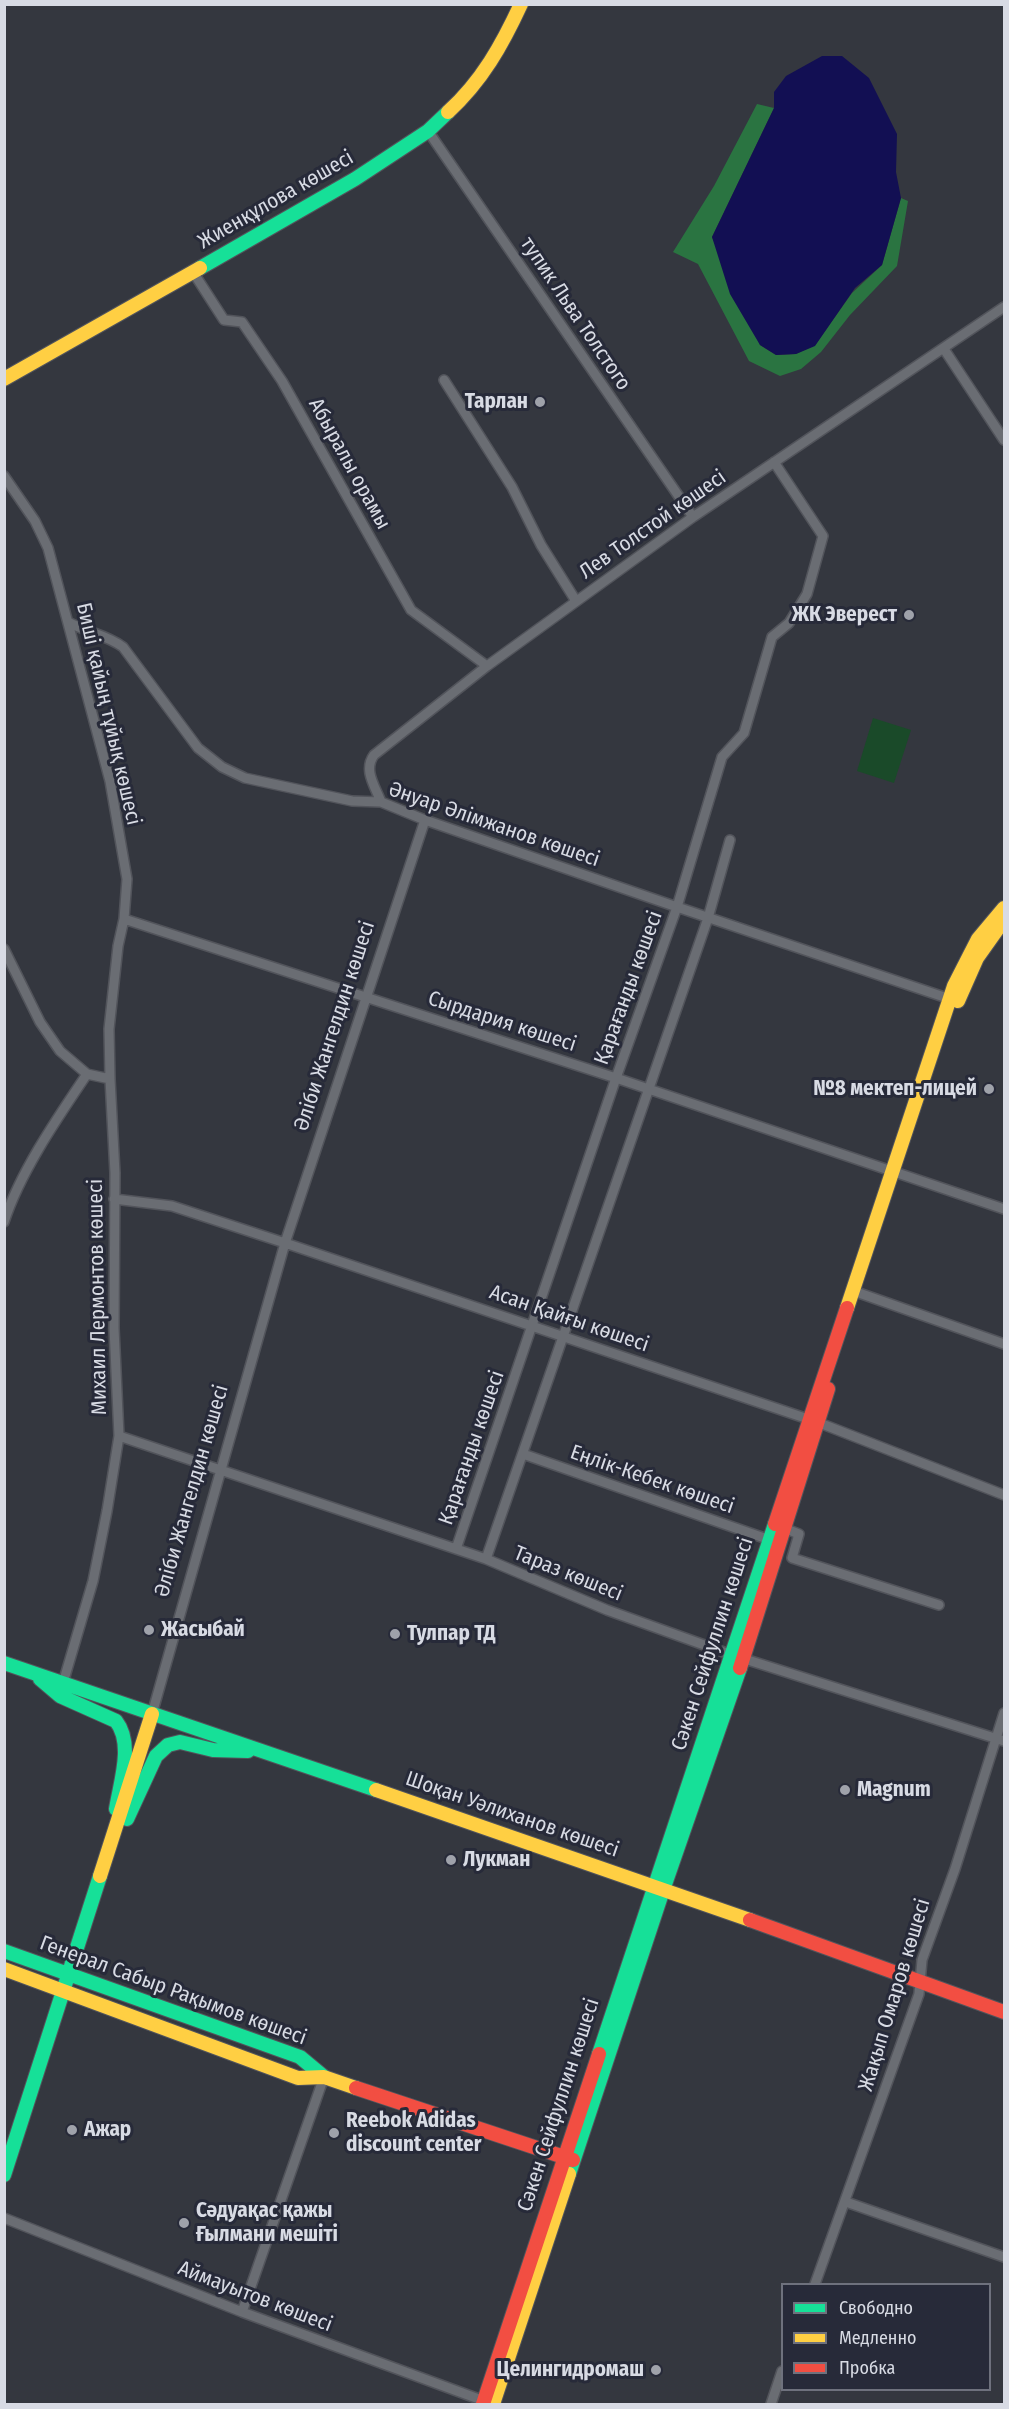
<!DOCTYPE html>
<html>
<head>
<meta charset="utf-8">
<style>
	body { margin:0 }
	#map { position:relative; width:1009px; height:2409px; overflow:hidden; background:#34373f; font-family:"Fira Sans Condensed",sans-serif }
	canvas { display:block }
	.frame { position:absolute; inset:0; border:6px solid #d8dbe4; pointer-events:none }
	.legend { position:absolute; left:781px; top:2283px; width:210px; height:108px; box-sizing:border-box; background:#272a39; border:2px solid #6e717d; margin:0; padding:8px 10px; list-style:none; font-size:18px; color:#d8dbe4 }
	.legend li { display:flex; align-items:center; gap:12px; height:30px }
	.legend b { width:30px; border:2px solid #6e717d }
</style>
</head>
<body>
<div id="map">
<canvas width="1009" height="2409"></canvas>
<div class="frame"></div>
<ul class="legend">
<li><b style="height:8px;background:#16e098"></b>Свободно</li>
<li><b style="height:8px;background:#ffcf43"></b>Медленно</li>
<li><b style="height:8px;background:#f24e42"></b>Пробка</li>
</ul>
</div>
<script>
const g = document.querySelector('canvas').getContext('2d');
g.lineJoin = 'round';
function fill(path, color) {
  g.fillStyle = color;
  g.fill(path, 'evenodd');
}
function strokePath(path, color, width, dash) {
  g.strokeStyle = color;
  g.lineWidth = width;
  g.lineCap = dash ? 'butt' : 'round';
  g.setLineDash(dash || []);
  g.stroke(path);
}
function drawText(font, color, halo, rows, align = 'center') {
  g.font = font + ' "Fira Sans Condensed",sans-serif';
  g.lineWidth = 6;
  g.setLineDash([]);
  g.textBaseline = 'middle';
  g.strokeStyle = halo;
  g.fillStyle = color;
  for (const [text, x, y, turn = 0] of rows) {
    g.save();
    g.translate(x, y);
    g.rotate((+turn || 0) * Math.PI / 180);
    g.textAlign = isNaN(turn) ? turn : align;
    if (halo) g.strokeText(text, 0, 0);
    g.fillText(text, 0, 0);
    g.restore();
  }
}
fill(new Path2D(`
	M873,718L911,730L894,783L857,771Z`), '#1a4a29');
fill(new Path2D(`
	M757,104L774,108L712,237L760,345L776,355L796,354L815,345L852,293L882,265L901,198L908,201L897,266L850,315L821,352L801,369L780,376L749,361L698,264L673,252L714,186Z`), '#2a7441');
fill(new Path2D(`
	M822,56H842L869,78L897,134L896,172L901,198L882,265L855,288L815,346L796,354L776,355L760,345L730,294L712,237L774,108V92L786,76Z`), '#120f53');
const street = new Path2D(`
	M428,131L693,517
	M193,272L224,320L242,322L282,381L411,610L487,666
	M944,349L1004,440
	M444,380L512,487L541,545L576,601
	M4,476L35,521L48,548L110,781L127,879L124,919L118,946L109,1029L110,1079
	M68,622C86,632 107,635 123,647L198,748L222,767L245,778L352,801L381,802L425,820L677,907L953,1000
	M381,802C375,786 363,770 374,755L487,666L693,517L1004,307
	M124,919L616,1078L1004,1209
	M4,949L40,1022L60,1051L87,1074L110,1079L115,1173L114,1328L119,1436L107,1511L93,1581L63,1683
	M114,1199L172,1206L285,1243L817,1422L1004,1495
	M4,1222C20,1172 58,1117 87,1074
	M859,1293L1004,1344
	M119,1436L486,1559L607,1610L732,1655L1004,1741
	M523,1454L770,1540
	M784,1528L799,1534L792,1558L939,1605
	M456,1549L616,1078L677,907L722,757L744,733L772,637L789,623L807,594L823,536L774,462
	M486,1559L708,918L730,840
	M152,1714L285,1243L425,820
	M846,2202L1004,2257
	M4,2218L242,2312L487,2402
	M815,2284L919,1994L922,1960L955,1869L1004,1713
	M242,2312L324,2077
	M771,2404L782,2371`);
const fast = new Path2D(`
	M200,268L355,179L428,131L448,112
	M4,1663L376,1790
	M40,1679L60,1696L116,1721C134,1744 120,1783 116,1809
	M127,1819L156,1756L168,1745L180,1742L213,1750L248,1751
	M4,1951L300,2057L324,2077
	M599,2054L775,1524
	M569,2174L663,1890L740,1668
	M4,2175L100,1876`);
const slow = new Path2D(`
	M448,112C482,81 502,45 521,4
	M4,379L200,268
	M958,1001L977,958L1004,920
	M847,1308L954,986L978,939L1004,908
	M376,1790L750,1920
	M100,1876L152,1714
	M4,1969L298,2078L324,2077L356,2088
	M493,2404L569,2174`);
const jam = new Path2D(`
	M775,1524L847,1308
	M740,1668L828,1389
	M750,1920L1004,2012
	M356,2088L573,2160
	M483,2404L599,2054`);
strokePath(street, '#52545b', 12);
strokePath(fast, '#52545b', 16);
strokePath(slow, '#52545b', 16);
strokePath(jam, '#52545b', 16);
strokePath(street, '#6a6d73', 9);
strokePath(fast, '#16e098', 14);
strokePath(slow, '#ffcf43', 14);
strokePath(jam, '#f24e42', 14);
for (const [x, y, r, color] of [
	[540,402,6,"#9fa2aa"],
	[909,615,6,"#9fa2aa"],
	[989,1089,6,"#9fa2aa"],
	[149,1630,6,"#9fa2aa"],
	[395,1634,6,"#9fa2aa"],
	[845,1790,6,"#9fa2aa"],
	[451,1860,6,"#9fa2aa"],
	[72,2130,6,"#9fa2aa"],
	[334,2133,6,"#9fa2aa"],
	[184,2223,6,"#9fa2aa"],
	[656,2370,6,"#9fa2aa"]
]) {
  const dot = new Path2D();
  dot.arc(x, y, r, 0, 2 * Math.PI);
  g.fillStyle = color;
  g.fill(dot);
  strokePath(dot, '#272a39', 2);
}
drawText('21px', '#d8dbe4', '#272a39', [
	["Жиенқұлова көшесі",276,200,-30],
	["тупик Льва Толстого",575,314,56],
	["Абыралы орамы",349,464,61],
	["Лев Толстой көшесі",653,525,-35],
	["Биші қайың тұйық көшесі",108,714,77],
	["Әнуар Әлімжанов көшесі",494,825,19],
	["Қарағанды көшесі",629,988,-70],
	["Сырдария көшесі",502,1022,18],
	["Әліби Жангелдин көшесі",335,1026,-72],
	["Михаил Лермонтов көшесі",98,1297,-91],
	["Асан Қайғы көшесі",569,1319,19],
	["Қарағанды көшесі",472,1448,-71],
	["Еңлік-Кебек көшесі",652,1480,19],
	["Әліби Жангелдин көшесі",192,1491,-74],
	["Тараз көшесі",568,1574,22],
	["Сәкен Сейфуллин көшесі",713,1644,-72],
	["Шоқан Уәлиханов көшесі",512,1815,19],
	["Генерал Сабыр Рақымов көшесі",173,1991,20],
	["Жақып Омаров көшесі",895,1995,-73],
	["Сәкен Сейфуллин көшесі",559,2105,-72],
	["Аймауытов көшесі",255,2297,21]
]);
drawText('bold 21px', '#d8dbe4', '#272a39', [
	["Тарлан",528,402,"right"],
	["ЖК Эверест",897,615,"right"],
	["№8 мектеп-лицей",977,1089,"right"],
	["Жасыбай",161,1630],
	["Тулпар ТД",407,1634],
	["Magnum",857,1790],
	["Лукман",463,1860],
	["Reebok Adidas",346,2121],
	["discount center",346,2145],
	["Ажар",84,2130],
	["Сәдуақас қажы",196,2211],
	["Ғылмани мешіті",196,2235],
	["Целингидромаш",644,2370,"right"]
], 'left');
</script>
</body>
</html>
